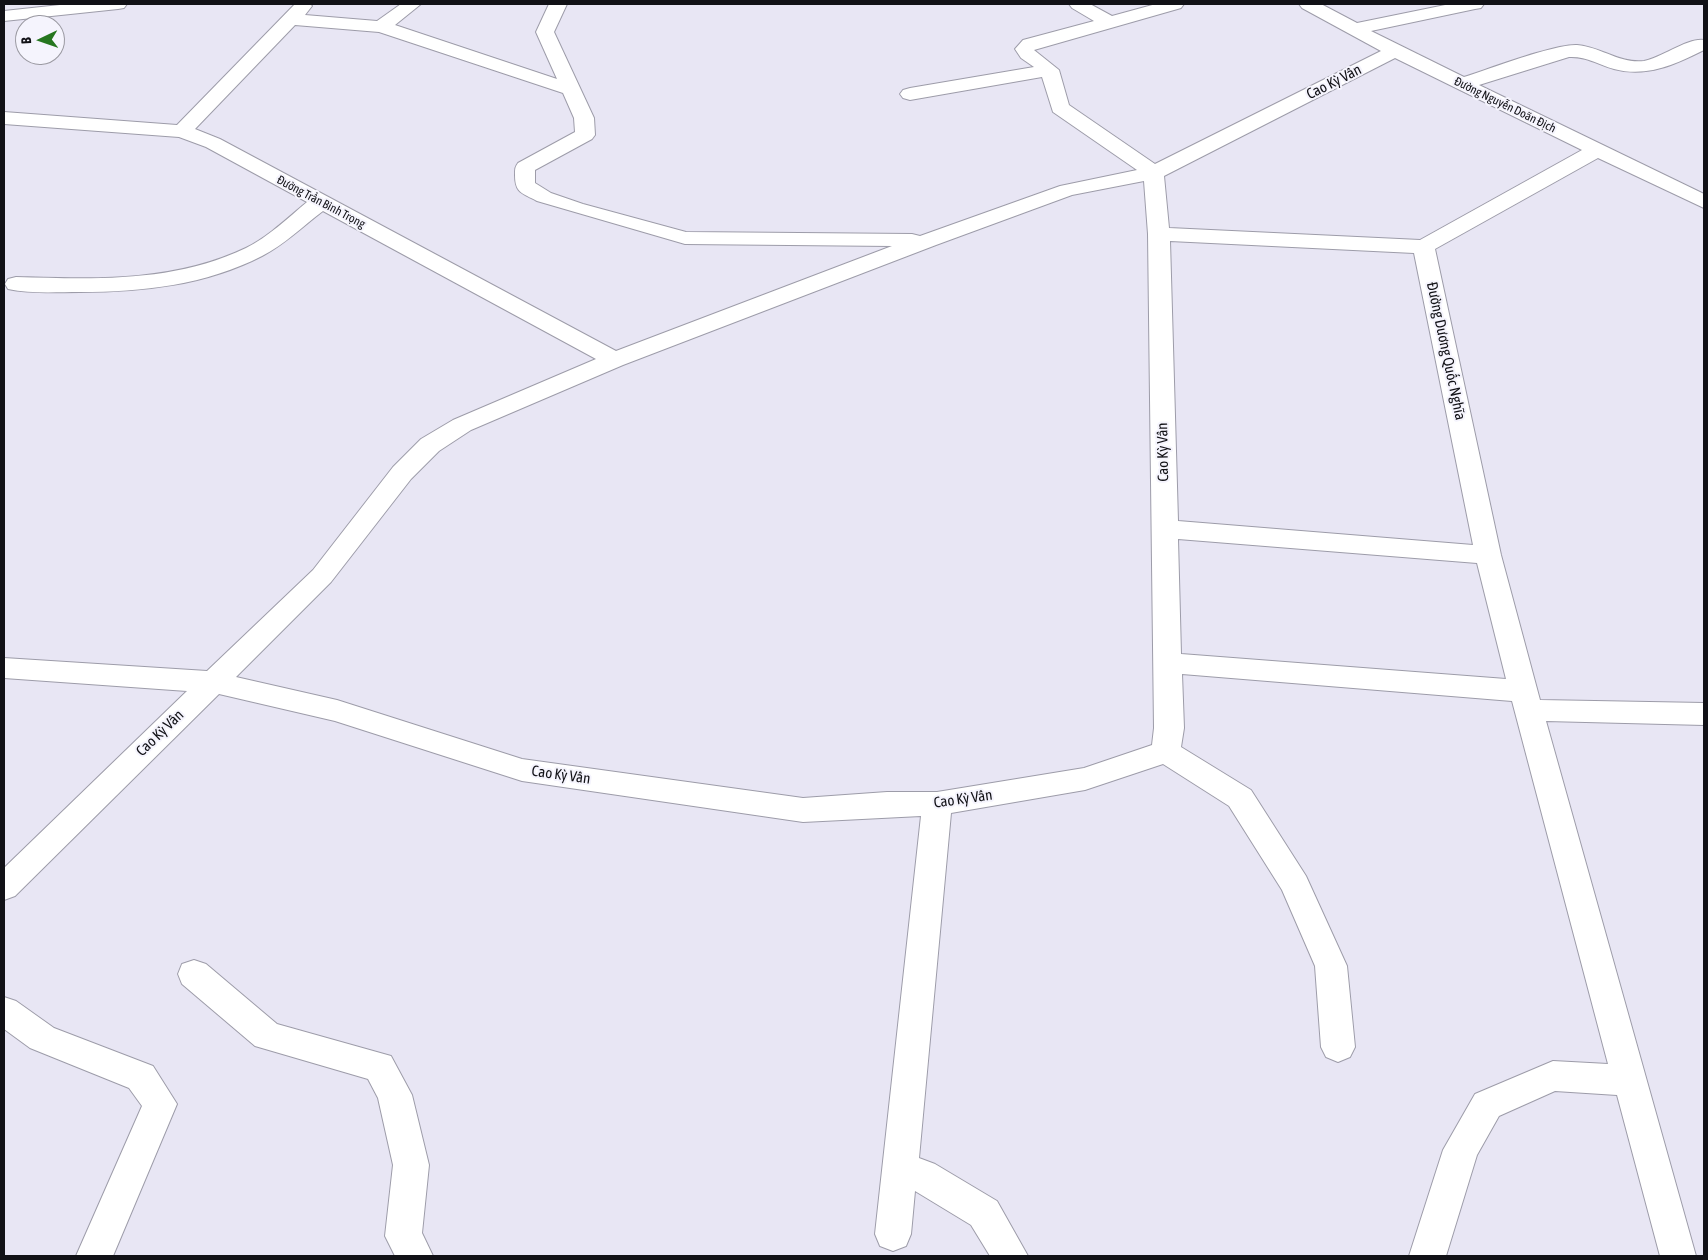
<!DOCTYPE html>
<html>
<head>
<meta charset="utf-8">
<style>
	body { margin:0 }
	#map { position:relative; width:1708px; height:1260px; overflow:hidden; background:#e8e6f4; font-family:"Asap Condensed",sans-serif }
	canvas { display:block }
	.frame { position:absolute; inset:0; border:5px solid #111116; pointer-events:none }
	.north { position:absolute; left:15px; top:15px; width:50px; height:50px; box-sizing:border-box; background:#f5f4fd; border:1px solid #9a99a1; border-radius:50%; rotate:267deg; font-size:14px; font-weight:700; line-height:20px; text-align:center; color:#111116 }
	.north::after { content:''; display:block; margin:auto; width:18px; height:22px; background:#26761f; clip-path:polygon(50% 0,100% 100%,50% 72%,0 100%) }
</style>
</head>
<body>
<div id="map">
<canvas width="1708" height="1260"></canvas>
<div class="frame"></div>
<div class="north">B</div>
</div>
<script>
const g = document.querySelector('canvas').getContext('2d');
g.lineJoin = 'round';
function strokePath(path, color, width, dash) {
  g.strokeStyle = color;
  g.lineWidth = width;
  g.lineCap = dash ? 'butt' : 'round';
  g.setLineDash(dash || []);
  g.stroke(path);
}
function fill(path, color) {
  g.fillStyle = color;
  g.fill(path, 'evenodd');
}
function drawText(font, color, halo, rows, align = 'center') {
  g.font = font + ' "Asap Condensed",sans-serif';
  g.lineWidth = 4;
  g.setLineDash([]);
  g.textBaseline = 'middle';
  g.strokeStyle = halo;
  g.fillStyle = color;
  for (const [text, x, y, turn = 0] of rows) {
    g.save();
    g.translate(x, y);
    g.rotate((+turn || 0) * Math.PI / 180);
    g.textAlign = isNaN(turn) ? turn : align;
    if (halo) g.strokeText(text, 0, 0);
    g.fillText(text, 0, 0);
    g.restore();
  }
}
const minor = new Path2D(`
	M69,4H127L124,8L118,9L4,21V11Z
	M295,4H310L312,6L305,15L377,21L401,4H421L395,25L557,79L536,32L549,4H567L554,32L594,118L595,135L592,139L535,170V183L551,193L583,204L686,232L912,234L920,236L1060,186L1137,170L1053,112L1042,77L910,100L903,98L900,94L903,90L910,88L1034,67L1021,58L1015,49L1023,40L1094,21L1072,8L1069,4H1090L1112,16L1156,4H1184L1181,8L1034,50L1059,70L1069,105L1155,164L1381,51L1302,8L1299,4H1321L1357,23L1450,4H1484L1481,8L1475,9L1371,31L1464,77C1489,69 1555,44 1577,45C1601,47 1620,64 1644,61C1661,58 1689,37 1704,40V50C1676,64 1647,78 1614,69C1599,65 1586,56 1569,57L1479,85L1704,194V208L1598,158L1435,249L1501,555L1540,700L1704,703V725L1546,721L1696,1256H1660L1617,1095L1555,1091L1499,1116L1477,1155L1446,1256H1409L1443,1150L1475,1094L1553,1061L1608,1064L1512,701L1182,674L1184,728L1181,747L1251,790L1306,876L1347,966L1355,1047L1350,1057L1338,1062L1326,1057L1321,1047L1315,966L1282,890L1229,806L1163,764L1085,790L951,813L919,1158L935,1164L997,1201L1028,1256H990L971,1225L915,1191L911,1234L906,1246L893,1251L880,1246L875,1234L921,816L803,822L522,781L335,721L219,694L15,896L4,900V868L187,691L4,678V658L207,671L313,570L393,467L421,439L453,420L596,359L323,211C303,226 284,245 262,256C206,285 142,292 80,292C57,292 31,294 8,289L5,284L8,279L16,277C94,279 173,283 246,248C268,237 288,218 307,202L206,147L179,137L4,124V112L177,125ZM295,25L379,32L563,93L574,118L575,132L518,163C515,167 515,169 515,175C515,193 522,193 537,201L685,244L892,246L616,351L220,139L195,129ZM1395,58L1582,150L1420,240L1169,228L1164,176ZM1144,181L1148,234L1154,728L1152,745L1084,768L937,792H887L803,798L522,759L337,700L236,677L331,582L411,479L439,451L471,430L623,365L936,245L1072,195ZM1170,241L1414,253L1473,545L1178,521ZM1178,539L1477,563L1506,679L1181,654Z
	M194,960L206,964L277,1024L391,1056L412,1095L429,1165L422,1233L433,1256H395L385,1236L393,1165L378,1098L368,1079L255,1046L182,984L178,974L182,964Z
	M4,997L16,1001L54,1028L153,1066L177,1104L113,1256H76L142,1106L129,1088L30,1048L4,1029Z`);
strokePath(minor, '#9d9ca9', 2);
fill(minor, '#fff');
drawText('12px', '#111116', '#f5f4fd', [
	["Đường Nguyễn Doãn Địch",1505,105,26],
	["Đường Trần Bình Trọng",321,202,28]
]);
drawText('15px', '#111116', '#f5f4fd', [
	["Cao Kỳ Vân",1334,82,-27],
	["Đường Dương Quốc Nghĩa",1446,351,78],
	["Cao Kỳ Vân",1163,452,-91],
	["Cao Kỳ Vân",160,733,-44],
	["Cao Kỳ Vân",561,775,8],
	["Cao Kỳ Vân",963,799,-8]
]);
</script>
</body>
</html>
